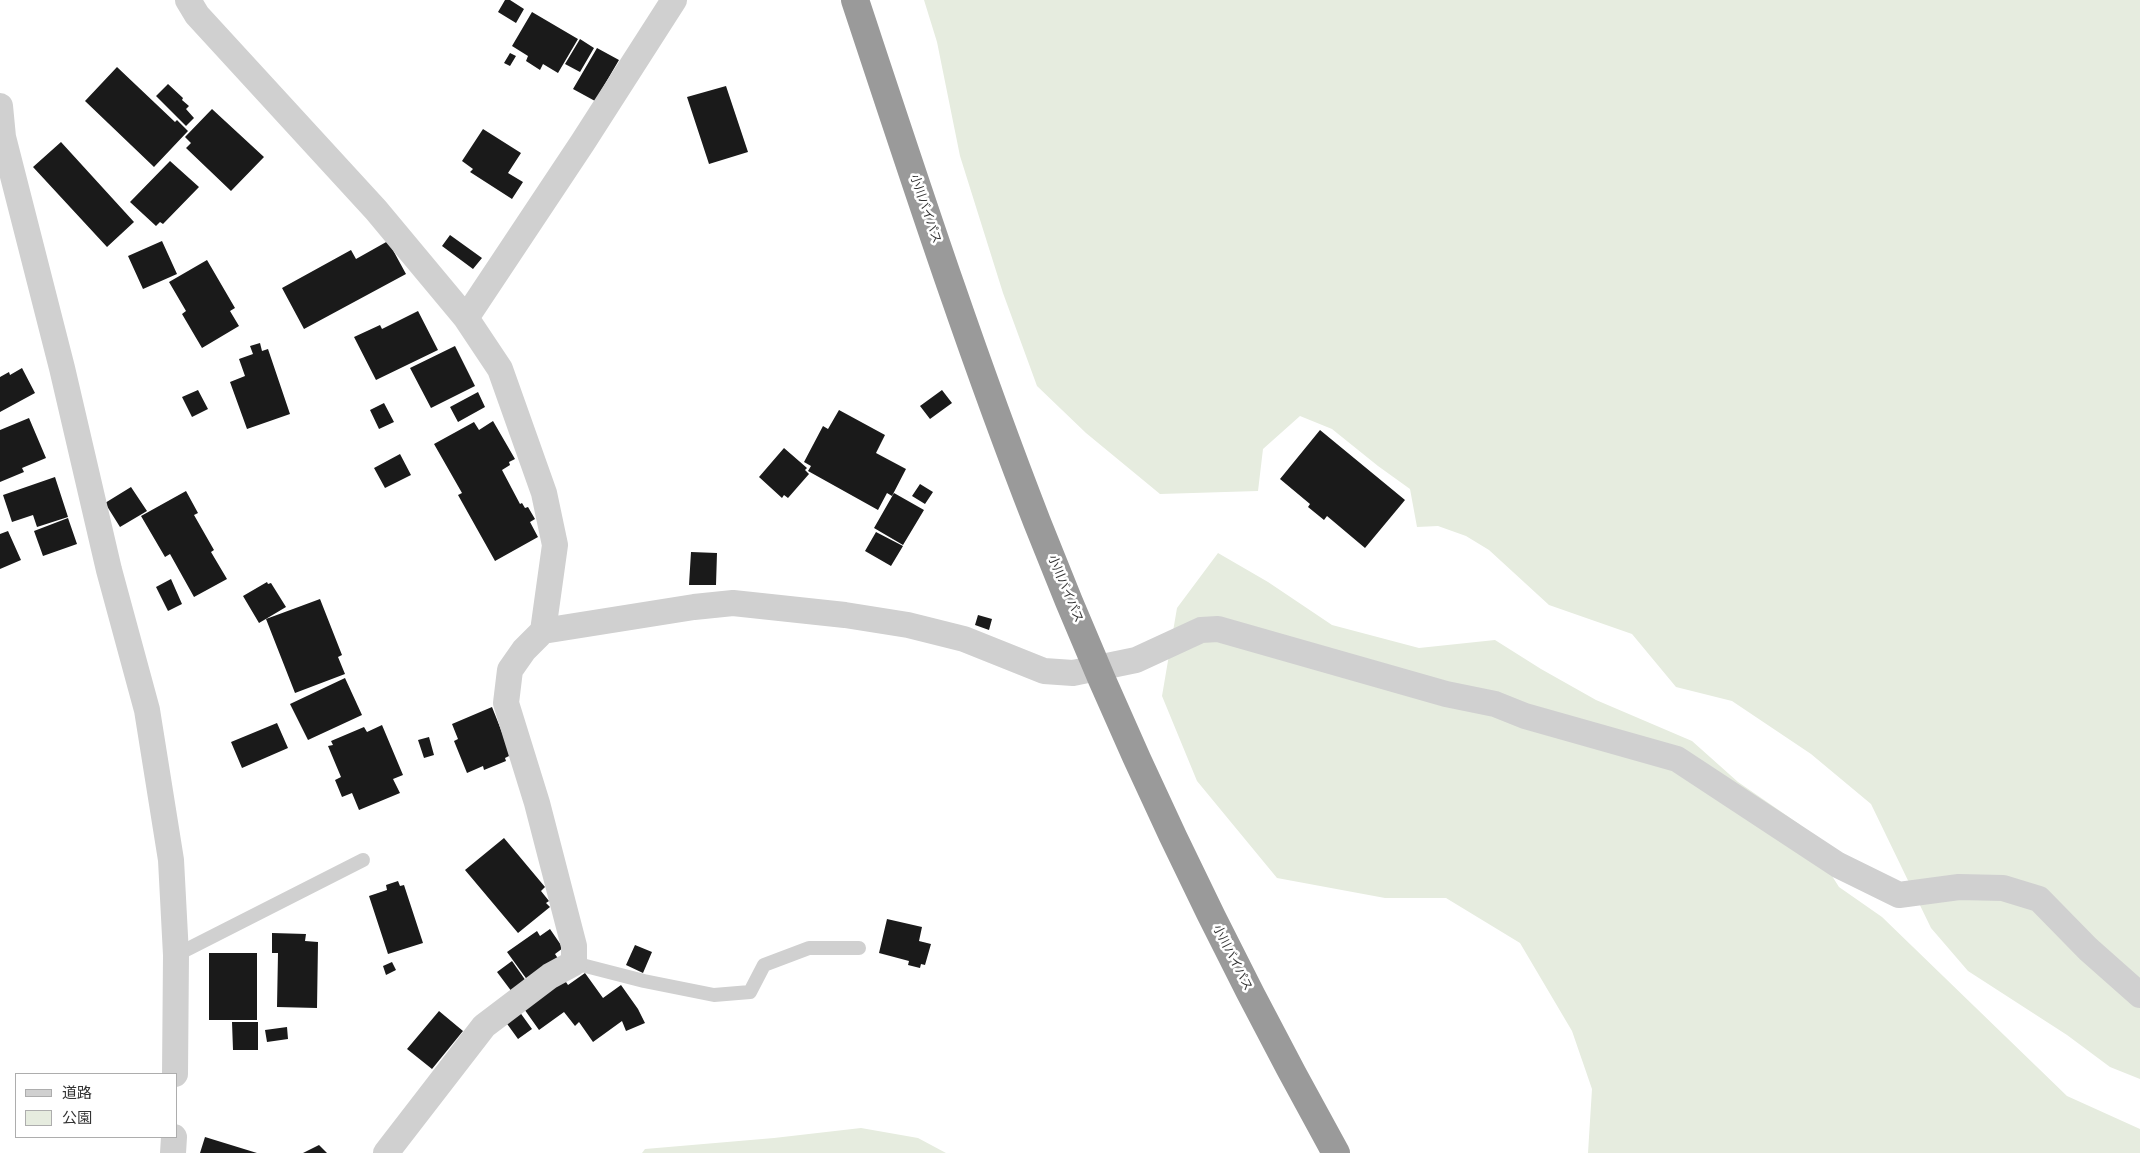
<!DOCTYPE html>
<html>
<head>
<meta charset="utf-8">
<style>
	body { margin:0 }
	#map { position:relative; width:2140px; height:1153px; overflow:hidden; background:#fff; font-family:Poppins,"Noto Sans JP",sans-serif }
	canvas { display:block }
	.legend { position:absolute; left:15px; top:1073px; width:162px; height:65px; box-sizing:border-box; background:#fff; border:1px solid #adadad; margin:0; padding:6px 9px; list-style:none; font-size:15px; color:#333 }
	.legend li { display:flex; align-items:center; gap:10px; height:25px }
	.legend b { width:25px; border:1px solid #adadad }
</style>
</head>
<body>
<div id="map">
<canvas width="2140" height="1153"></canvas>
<ul class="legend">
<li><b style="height:6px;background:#d0d0d0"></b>道路</li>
<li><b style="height:14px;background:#e6ecdf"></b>公園</li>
</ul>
</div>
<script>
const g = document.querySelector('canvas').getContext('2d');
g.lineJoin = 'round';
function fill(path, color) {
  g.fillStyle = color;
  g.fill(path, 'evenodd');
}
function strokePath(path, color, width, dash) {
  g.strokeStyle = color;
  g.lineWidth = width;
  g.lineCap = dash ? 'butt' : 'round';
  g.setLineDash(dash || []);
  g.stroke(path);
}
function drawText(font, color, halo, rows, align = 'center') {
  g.font = font + ' Poppins,"Noto Sans JP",sans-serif';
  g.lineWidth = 5;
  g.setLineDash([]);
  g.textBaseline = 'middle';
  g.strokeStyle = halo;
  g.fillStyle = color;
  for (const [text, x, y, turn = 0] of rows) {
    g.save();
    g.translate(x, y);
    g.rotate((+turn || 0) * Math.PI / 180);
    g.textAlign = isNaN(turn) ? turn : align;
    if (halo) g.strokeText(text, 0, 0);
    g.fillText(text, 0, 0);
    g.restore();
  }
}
fill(new Path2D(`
	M924,0H2140V1079L2110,1067L2067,1035L1968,971L1931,928L1871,804L1811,754L1732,701L1676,687L1632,634L1549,605L1489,550L1466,536L1438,526L1417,527L1410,489L1378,466L1332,429L1300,416L1263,449L1258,491L1160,494L1086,433L1037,386L1003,293L960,156L937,42Z
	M1218,553L1268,582L1332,625L1419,648L1495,640L1541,669L1596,700L1692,741L1738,782L1799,824L1839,887L1882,917L2067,1096L2140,1129V1153H1588L1592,1089L1572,1031L1520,943L1446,898H1385L1277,878L1197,781L1162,696L1177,608Z
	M861,1128L918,1138L946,1153H642L645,1149L774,1138Z`), '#e6ecdf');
fill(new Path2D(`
	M505,0H510L524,9L516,23L498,12Z
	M532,12L578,39L558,73L543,64L540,70L526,61L528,56L512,46Z
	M580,39L594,48L580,72L565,64Z
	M597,48L619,60L595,101L573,89Z
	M510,53L516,56L510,66L504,63Z
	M117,67L175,122L177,120L188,131L154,167L85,101Z
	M168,84L183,98L182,100L189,106L186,109L194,118L186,126L156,96Z
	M726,86L748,152L709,164L687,97Z
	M212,109L264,157L231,191L186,148L191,143L185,137Z
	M483,129L521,153L508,173L523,182L512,199L470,172L473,169L462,161Z
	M61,142L134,222L107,247L33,167Z
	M170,161L199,187L163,224L160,222L156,226L130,202Z
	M450,235L482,258L473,269L442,246Z
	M162,241L177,274L143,289L128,256Z
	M388,241L406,274L304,329L282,288L351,250L356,259Z
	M207,260L235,308L230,311L239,326L202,348L182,314L186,311L169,282Z
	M418,311L438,350L376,380L354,337L380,325L382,329Z
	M260,343L262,351L268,349L290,414L247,429L230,382L245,376L239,359L253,354L250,346Z
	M455,346L475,386L431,408L410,368Z
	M22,368L35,393L0,412V377L9,372L10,375Z
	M198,390L208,409L192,417L182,397Z
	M942,390L952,403L930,419L920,406Z
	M478,392L485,407L458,422L450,407Z
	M384,403L394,422L379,429L370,410Z
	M839,410L885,435L876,453L906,469L892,496L887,493L878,510L808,471L811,466L804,462L823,426L828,429Z
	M29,418L46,458L22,468L24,472L0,482V430Z
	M493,421L515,459L509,462L510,465L502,470L520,504L522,503L525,508L528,507L535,519L530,522L538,537L495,561L458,495L462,493L434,444L474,422L479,430Z
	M1320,430L1405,500L1365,548L1327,516L1324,520L1308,507L1310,504L1280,479Z
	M784,448L807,468L805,470L809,474L788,498L784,495L782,498L759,477Z
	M400,454L411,475L385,488L374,468Z
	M55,477L68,517L37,527L33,515L12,522L3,495Z
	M920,484L933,492L925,504L912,496Z
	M131,487L147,511L120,527L105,503Z
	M186,491L198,513L194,515L214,550L211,552L227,579L194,597L170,554L165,557L141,516Z
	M894,493L924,510L903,545L874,528Z
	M68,518L77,544L43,556L34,531Z
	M8,531L21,560L0,569V534Z
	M876,532L903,546L891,566L865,551Z
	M691,552L717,553L716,585H689Z
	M171,579L182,604L168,611L156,587Z
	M267,582L268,584L271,583L286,607L259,623L243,596Z
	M320,599L342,655L338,657L345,674L295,693L266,619Z
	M978,615L992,619L989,630L975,625Z
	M345,678L362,715L308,740L290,704Z
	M492,707L511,755L505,758L506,761L484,770L483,766L467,773L454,741L458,739L452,724Z
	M277,723L288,748L242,768L231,742Z
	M382,725L403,775L393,779L400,793L359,810L352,793L342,797L335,780L341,777L328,746L333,745L331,741L364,727L367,732Z
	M429,737L434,755L424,758L418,740Z
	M504,838L545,887L541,891L549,901L546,903L550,907L518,933L465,870Z
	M398,881L400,886L404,885L423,943L388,954L369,896L387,890L386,885Z
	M887,919L922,927L919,941L931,944L925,965L921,964L920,968L908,965L909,961L879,953Z
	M550,929L563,948L555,954L559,960L528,981L507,952L537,931L540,936Z
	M272,933L306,934L305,941L318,942L317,1008L277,1007L278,953H272Z
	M635,945L652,952L643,973L626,965Z
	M209,953H257V1020H209Z
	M512,961L526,981L512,992L497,972Z
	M392,962L396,970L386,975L383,966Z
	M585,973L603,998L621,985L638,1009L645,1023L626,1031L622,1021L593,1042L579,1022L575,1026L564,1012L539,1030L522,1006L564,979L568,985Z
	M439,1011L463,1031L432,1069L407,1049Z
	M519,1011L532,1029L518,1039L505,1021Z
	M232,1022H258V1050H233Z
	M287,1027L288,1039L267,1042L265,1030Z
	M205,1137L257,1153H200Z
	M319,1145L327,1153H303Z`), '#1a1a1a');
strokePath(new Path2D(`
	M176,955L363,860
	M574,963L644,981L714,995L750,992L764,965L809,948H859`), '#d0d0d0', 14);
strokePath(new Path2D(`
	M188,0L197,15L376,210L466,318L500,369L544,493L555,545L543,631L524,650L510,670L506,703L537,803L574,946V963L550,976L484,1026L386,1153
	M0,106L3,137L62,368L109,570L147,710L171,860L176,955L175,1074
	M466,318L583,142L674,0
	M543,631L694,607L733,603L845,615L908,625L964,639L1044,671L1073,673L1136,660L1201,630L1218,629L1446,694L1495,704L1525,716L1677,759L1838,865L1899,895L1959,887L2003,888L2039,899L2088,949L2140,995
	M173,1153L174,1137`), '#d0d0d0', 26);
strokePath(new Path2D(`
	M855,0C913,175 970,350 1037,522C1122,739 1223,950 1336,1153`), '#9a9a9a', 28);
drawText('12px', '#333', '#fff', [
	["小川バイパス",925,209,71],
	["小川バイパス",1065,589,67],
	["小川バイパス",1232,958,63]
]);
</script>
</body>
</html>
